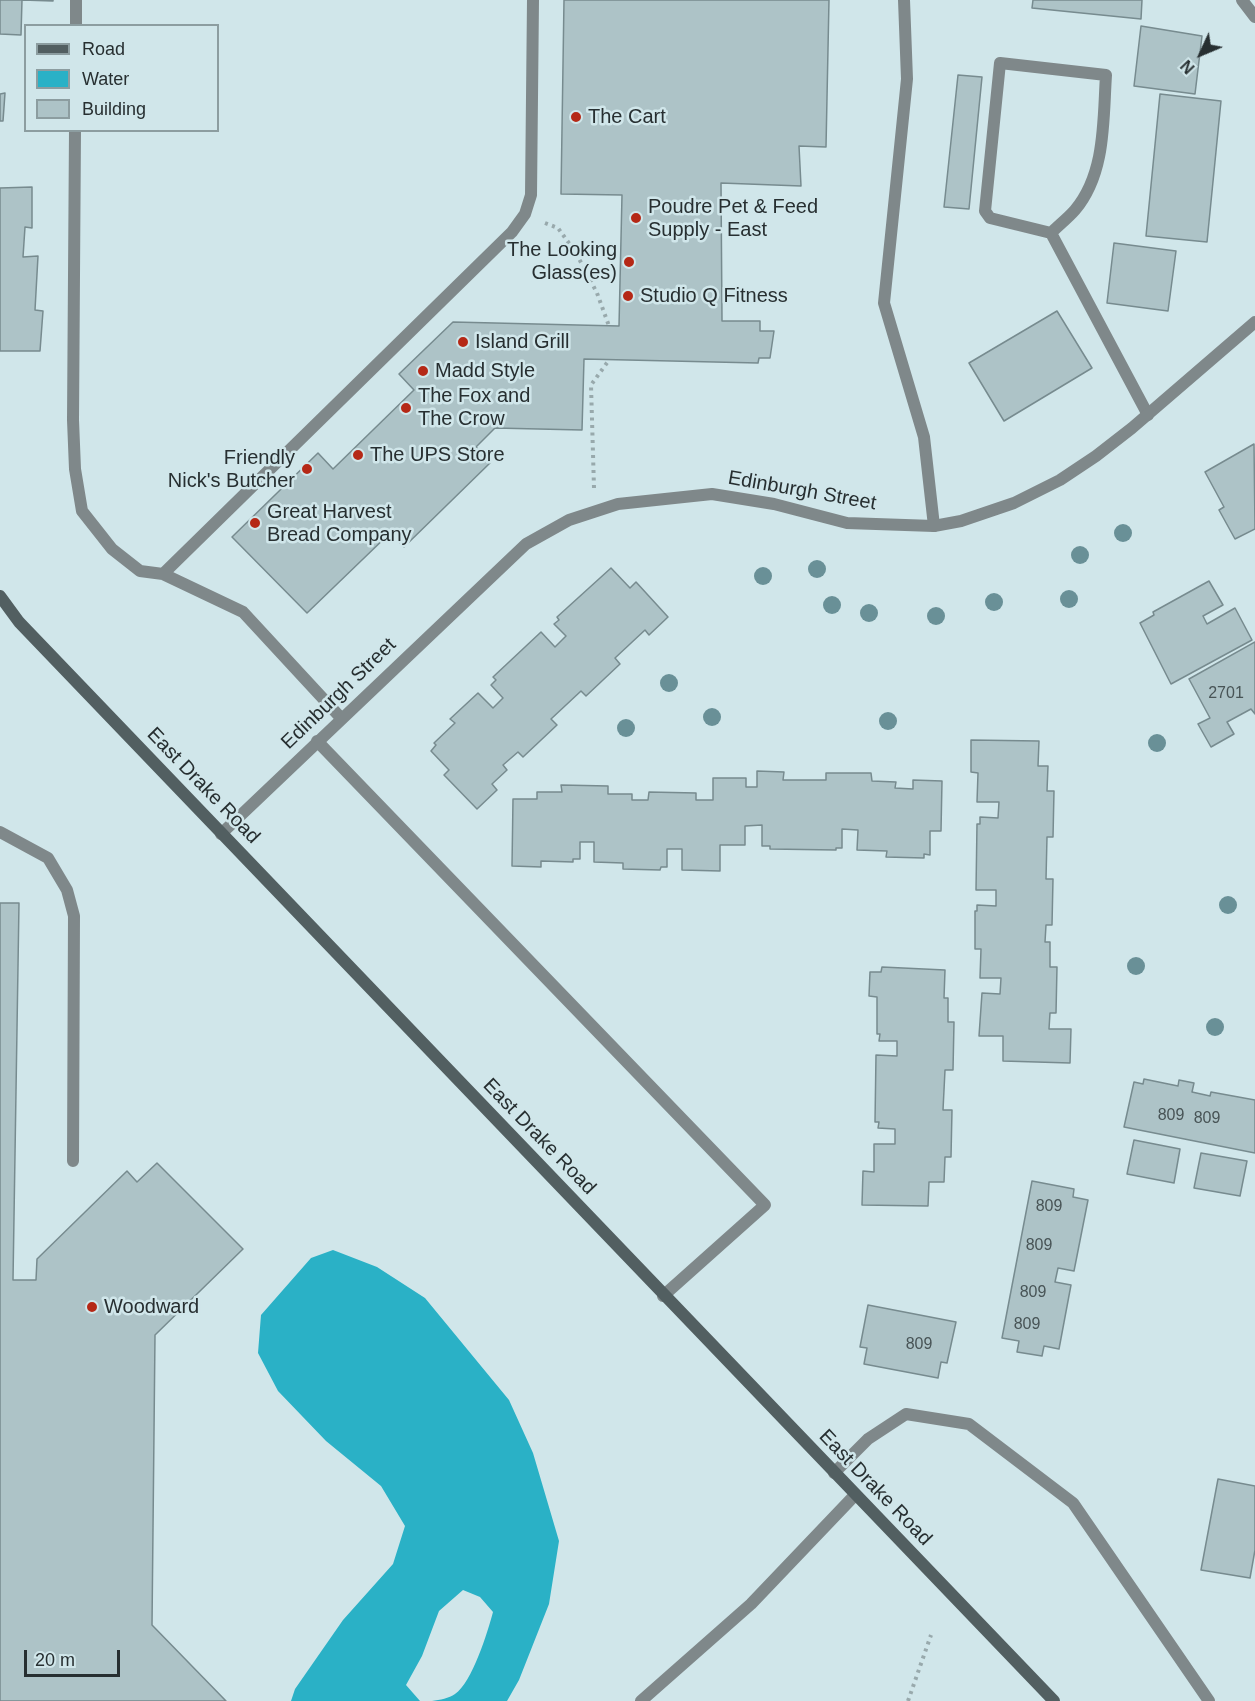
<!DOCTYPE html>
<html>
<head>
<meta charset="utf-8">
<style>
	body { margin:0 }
	#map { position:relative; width:1255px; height:1701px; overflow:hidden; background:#d0e6ea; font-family:Arial,sans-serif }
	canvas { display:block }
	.legend { position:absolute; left:24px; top:24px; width:195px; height:108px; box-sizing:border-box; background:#d0e6ea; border:2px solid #8c9da0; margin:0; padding:8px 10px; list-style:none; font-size:18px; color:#272f31 }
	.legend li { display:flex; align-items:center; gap:12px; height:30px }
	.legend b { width:30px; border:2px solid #8c9da0 }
	.north { position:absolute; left:1171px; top:24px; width:60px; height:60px; -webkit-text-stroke:4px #d0e6ea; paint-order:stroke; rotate:226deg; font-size:16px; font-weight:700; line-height:24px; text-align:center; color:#272f31 }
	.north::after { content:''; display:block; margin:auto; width:21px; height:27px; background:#272f31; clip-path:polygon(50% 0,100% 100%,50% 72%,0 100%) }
	.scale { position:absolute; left:24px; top:1650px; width:96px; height:27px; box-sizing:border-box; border:3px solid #272f31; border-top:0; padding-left:8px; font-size:18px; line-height:21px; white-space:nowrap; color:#272f31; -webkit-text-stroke:4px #d0e6ea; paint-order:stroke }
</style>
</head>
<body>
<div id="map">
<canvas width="1255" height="1701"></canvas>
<ul class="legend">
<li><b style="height:8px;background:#525f61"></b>Road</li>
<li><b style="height:16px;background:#2ab1c6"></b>Water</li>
<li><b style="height:16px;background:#adc3c7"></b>Building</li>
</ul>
<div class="north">N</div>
<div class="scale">20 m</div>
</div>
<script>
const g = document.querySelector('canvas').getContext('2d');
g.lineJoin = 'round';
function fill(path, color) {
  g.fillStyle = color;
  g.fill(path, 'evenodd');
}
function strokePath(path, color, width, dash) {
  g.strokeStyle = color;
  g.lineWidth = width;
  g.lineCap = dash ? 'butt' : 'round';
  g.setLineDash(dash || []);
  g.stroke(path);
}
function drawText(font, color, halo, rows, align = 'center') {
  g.font = font + ' Arial,sans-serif';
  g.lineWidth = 5;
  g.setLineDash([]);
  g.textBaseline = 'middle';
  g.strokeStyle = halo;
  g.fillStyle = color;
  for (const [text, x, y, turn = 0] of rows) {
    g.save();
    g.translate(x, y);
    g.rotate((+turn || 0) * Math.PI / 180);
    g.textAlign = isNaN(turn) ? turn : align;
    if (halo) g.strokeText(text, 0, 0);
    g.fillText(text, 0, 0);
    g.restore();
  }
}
fill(new Path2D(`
	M333,1250L377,1267L425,1298L509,1400L533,1453L559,1541L549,1604L519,1680L507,1701H432C440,1700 449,1698 455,1694C472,1683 488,1631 493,1612L480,1597L463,1590L439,1611L422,1656L406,1685L420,1701H291L295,1689L343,1620L393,1564L405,1526L381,1486L326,1441L278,1391L258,1353L261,1315L311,1258Z`), '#2ab1c6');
const building = new Path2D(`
	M0,0H53V1L22,0L21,35L0,34Z
	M564,0H829L826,147L799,146L801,186L721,183L722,321H760V331H774L770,358H759L758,363L584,359L582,430L495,428L476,447L491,462L404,547L390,533L307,613L232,537L318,453L333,469L414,390L399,374L453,322L619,326L622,195L561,194Z
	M1033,0H1142L1141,19L1032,8Z
	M1141,26L1202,36L1195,94L1134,86Z
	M958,75L982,77L969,209L944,207Z
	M5,93L3,121H0V94Z
	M1160,94L1221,101L1207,242L1146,236Z
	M32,187V228L25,227L23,257L38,256L35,310L43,311L40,351H0V188Z
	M1114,243L1176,251L1168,311L1107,303Z
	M1057,311L1092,368L1004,421L969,363Z
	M1254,444L1255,529L1235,539L1219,510L1224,507L1205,472Z
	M611,568L630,588L636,582L668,617L649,635L645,630L615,658L620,664L586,696L581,691L551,719L557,725L523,757L518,752L503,765L507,770L492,784L497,790L477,809L444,775L449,770L431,751L436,745L434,743L455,723L450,719L478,693L493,708L503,698L491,685L496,680L493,677L541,632L555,647L566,636L554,624L559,620L557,617Z
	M1209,581L1223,605L1203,616L1207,624L1235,608L1252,640L1171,684L1140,623L1154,615L1153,612Z
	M1255,642V714L1251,709L1227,722L1234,734L1211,747L1198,724L1210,718L1189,679Z
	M971,740L1039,741L1038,766H1048L1047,791H1054L1053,837H1047L1046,879H1053L1052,925H1046L1045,942H1050V967H1057L1056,1013H1050L1049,1029H1071L1070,1063L1003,1061V1036H979L982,993L1000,994L1001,978H980L981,949H975V911H977V905L996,906V890H976L977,824H980V817L998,818L999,802H977L978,773L971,772Z
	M757,771L784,772L783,780H826V773H871L872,781L896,782L895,788L913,789V780L942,781L941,831H930V855L924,854V858L886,857L887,851L857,850L858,830L842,829V848H836V850L770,849V846H762V825L745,826V845H720V871L682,870V849H667V867H661L660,870L623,869V863L594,862V842H580V859H573V862L541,861V867L512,866L513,799H537V792H562L561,785L608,786V794H632V800H648L649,792L696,793V800H713V778H746V787H757Z
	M0,903H19L13,1280H36L37,1259L127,1171L137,1182L157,1163L243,1249L155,1335L152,1625L226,1701H0Z
	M882,967L945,970L944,998H948V1022H954L953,1070H945L943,1110H952L951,1157H945L944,1182H929L928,1206L862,1205L863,1171L874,1172V1144H895V1129L878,1128L879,1122H875L876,1055L897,1056V1041H879L880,1034H877V997L869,996L870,972H881Z
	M1144,1079L1178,1086L1179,1080L1194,1083L1192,1092L1210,1096L1211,1092L1255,1100V1153L1124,1127L1134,1082L1143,1084Z
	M1134,1140L1180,1149L1174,1183L1127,1174Z
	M1201,1153L1247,1161L1240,1196L1194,1188Z
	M1032,1181L1074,1189L1073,1197L1088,1200L1074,1271L1058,1268L1055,1282L1071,1285L1059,1349L1044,1346L1042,1356L1017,1352L1019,1341L1002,1338Z
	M868,1305L956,1322L947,1363L941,1362L938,1378L864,1364L867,1348L860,1347Z
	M1218,1479L1255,1486V1550L1250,1578L1201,1570Z`);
fill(building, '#adc3c7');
strokePath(building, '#778b8f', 1.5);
strokePath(new Path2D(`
	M545,223L558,228L576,253L597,293L609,326
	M594,488L591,385L609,360
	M908,1701L931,1635`), '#98a9ac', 4, [3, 4.5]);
strokePath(new Path2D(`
	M904,0L907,79L884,303L924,437L934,526
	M76,26V0
	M75,130L73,420L75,469L82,511L112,549L140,571L163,574
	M1051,233L990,218L985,211L1000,63L1106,75C1103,120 1106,173 1075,210C1068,218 1059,225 1051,233L1148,415
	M341,718L243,612L163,574L512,232L525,214L531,195L533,0
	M317,741L765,1205L663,1296
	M0,832L48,858L67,890L74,916L73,1161
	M834,1473L868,1439L906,1414L969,1424L1073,1503L1209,1701
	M641,1701L751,1604L855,1495`), '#7f888a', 12);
strokePath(new Path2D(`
	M1242,0L1255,17
	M221,834L526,544L569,520L618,504L712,494L774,504L847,523L934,526L961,521L1014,503L1060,480L1096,456L1132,428L1255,322`), '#7f888a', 12);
strokePath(new Path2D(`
	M0,596L19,622L1054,1701`), '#525f61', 12);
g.fillStyle = '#699097';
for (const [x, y] of [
	[1123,533],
	[1080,555],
	[817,569],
	[763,576],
	[1069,599],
	[994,602],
	[832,605],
	[869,613],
	[936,616],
	[669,683],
	[712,717],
	[888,721],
	[626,728],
	[1157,743],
	[1228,905],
	[1136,966],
	[1215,1027]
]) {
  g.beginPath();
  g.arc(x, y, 9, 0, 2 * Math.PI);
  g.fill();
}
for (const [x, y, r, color] of [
	[576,117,6,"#b52816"],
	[636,218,6,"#b52816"],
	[629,262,6,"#b52816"],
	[628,296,6,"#b52816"],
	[463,342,6,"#b52816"],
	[423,371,6,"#b52816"],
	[406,408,6,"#b52816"],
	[358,455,6,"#b52816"],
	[307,469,6,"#b52816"],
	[255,523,6,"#b52816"],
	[92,1307,6,"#b52816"]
]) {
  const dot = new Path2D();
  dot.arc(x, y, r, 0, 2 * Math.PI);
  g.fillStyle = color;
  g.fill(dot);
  strokePath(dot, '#d0e6ea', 2);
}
drawText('16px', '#485456', null, [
	["2701",1226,694],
	["809",1171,1116],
	["809",1207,1119],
	["809",1049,1207],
	["809",1039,1246],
	["809",1033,1293],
	["809",1027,1325],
	["809",919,1345]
]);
drawText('20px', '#272f31', '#d0e6ea', [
	["The Cart",588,117],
	["Poudre Pet & Feed",648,207],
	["Supply - East",648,230],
	["The Looking",617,250,"right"],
	["Glass(es)",617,273,"right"],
	["Studio Q Fitness",640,296],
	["Island Grill",475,342],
	["Madd Style",435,371],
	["The Fox and",418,396],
	["The Crow",418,419],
	["The UPS Store",370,455],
	["Friendly",295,458,"right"],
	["Nick's Butcher",295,481,"right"],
	["Great Harvest",267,512],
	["Bread Company",267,535],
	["Woodward",104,1307]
], 'left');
drawText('20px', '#272f31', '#d0e6ea', [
	["Edinburgh Street",802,491,10],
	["Edinburgh Street",339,694,-44],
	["East Drake Road",203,786,46],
	["East Drake Road",539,1137,46],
	["East Drake Road",875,1488,46]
]);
</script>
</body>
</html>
